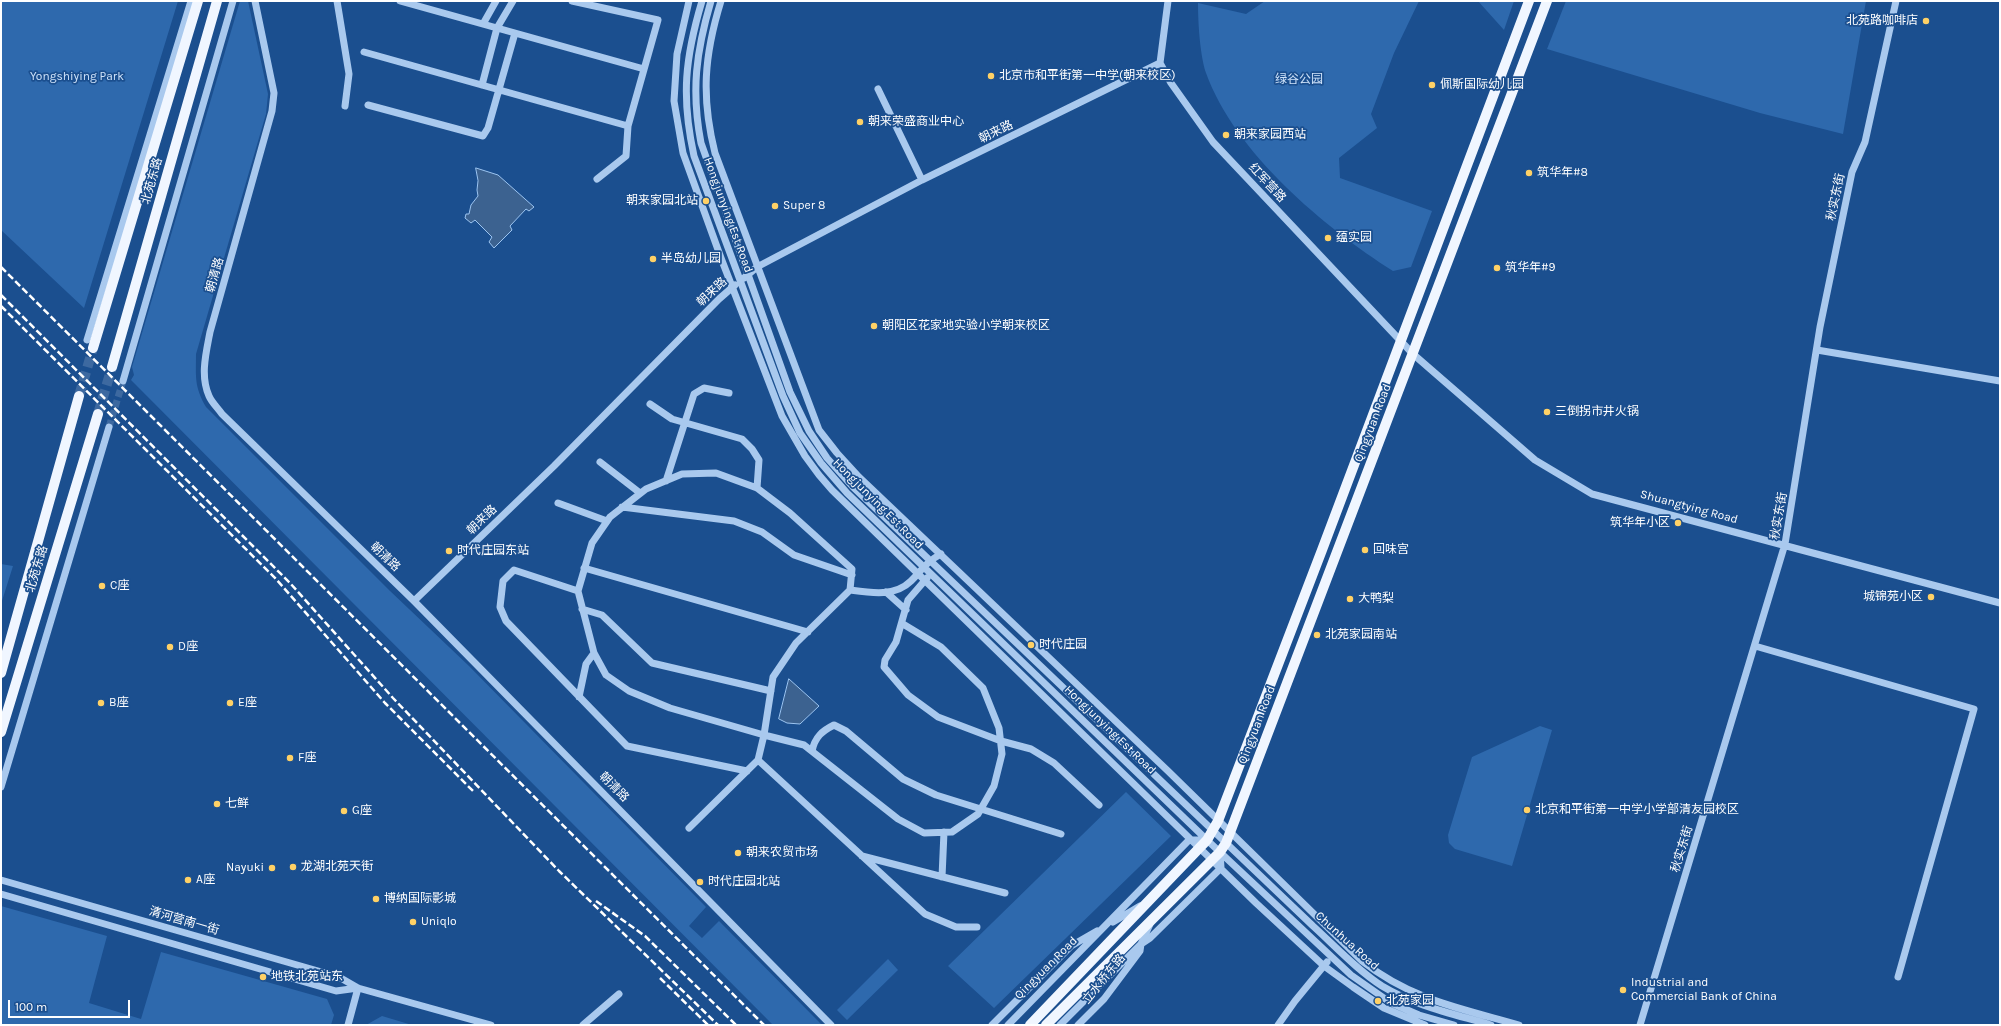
<!DOCTYPE html>
<html>
<head>
<meta charset="utf-8">
<style>
	body { margin:0 }
	#map { position:relative; width:2001px; height:1026px; overflow:hidden; background:#1b4f8f; font-family:Karla,sans-serif }
	canvas { display:block }
	.frame { position:absolute; inset:0; border:2px solid #fff; pointer-events:none }
	.scale { position:absolute; left:8px; top:1000px; width:122px; height:18px; box-sizing:border-box; border:2px solid #fff; border-top:0; padding-left:5px; font-size:12px; line-height:14px; white-space:nowrap; color:#fff; -webkit-text-stroke:3px #1b4f8f; paint-order:stroke }
</style>
</head>
<body>
<div id="map">
<canvas width="2001" height="1026"></canvas>
<div class="frame"></div>
<div class="scale">100 m</div>
</div>
<script>
const g = document.querySelector('canvas').getContext('2d');
g.lineJoin = 'round';
function fill(path, color) {
  g.fillStyle = color;
  g.fill(path, 'evenodd');
}
function strokePath(path, color, width, dash) {
  g.strokeStyle = color;
  g.lineWidth = width;
  g.lineCap = dash ? 'butt' : 'round';
  g.setLineDash(dash || []);
  g.stroke(path);
}
function drawText(font, color, halo, rows, align = 'center') {
  g.font = font + ' Karla,"Noto Sans SC",sans-serif';
  g.lineWidth = 3.5;
  g.setLineDash([]);
  g.textBaseline = 'middle';
  g.strokeStyle = halo;
  g.fillStyle = color;
  for (const [text, x, y, turn = 0] of rows) {
    g.save();
    g.translate(x, y);
    g.rotate((+turn || 0) * Math.PI / 180);
    g.textAlign = isNaN(turn) ? turn : align;
    if (halo) g.strokeText(text, 0, 0);
    g.fillText(text, 0, 0);
    g.restore();
  }
}
fill(new Path2D(`
	M1,1H178L84,308L1,230Z
	M240,1H248L268,94L266,114L196,354C196,377 194,386 206,407L389,590L469,666L706,907L689,926L702,938L719,921L822,1025H773L131,380L134,375L132,367Z
	M1265,1H1419L1394,53L1371,114L1377,128L1339,158L1340,178L1432,211L1411,267L1393,271C1324,227 1235,153 1206,73C1200,55 1198,23 1198,3L1246,14Z
	M1478,1H1514L1504,30Z
	M1566,1H1866L1843,134L1760,113L1547,49Z
	M1,564L13,566L1,604Z
	M1540,726L1552,730L1512,866L1455,849L1449,843L1448,835L1472,757Z
	M1126,792L1171,836L994,1008L948,966Z
	M1,906L107,936L89,1003L141,1019L161,952L327,999L334,1015L331,1025H1Z
	M888,959L898,970L847,1020L837,1010Z
	M382,1016L412,1025H366Z`), '#2e69ad');
const water = new Path2D(`
	M476,168L498,175L534,207L529,211L526,209L510,226L512,230L494,248L489,242L492,237L475,220L471,223L465,218L466,214H469L471,205L478,196L477,190L478,181Z
	M789,679L819,706L800,724L787,723L779,719Z`);
fill(water, '#3c6290');
strokePath(water, '#9cc4f0', 1);
strokePath(new Path2D(`
	M109,427L123,381`), '#3d69a0', 7, [7, 3.5]);
strokePath(new Path2D(`
	M79,396L93,348
	M98,414L112,367`), '#3d69a0', 10, [10, 5]);
strokePath(new Path2D(`
	M255,1L274,93L272,111L210,332C206,353 200,376 209,396C212,403 218,408 222,414L414,601L831,1025
	M337,1L349,74L345,106
	M400,1L644,69
	M572,1L658,20L628,126L626,156L597,179
	M689,1L677,54L674,101L683,153L721,258L782,416L805,456L819,475L832,490L1256,903L1324,966L1353,987L1384,1008L1425,1025
	M702,1C685,58 681,97 694,156L783,396L800,433L821,463L847,493L1207,840L1351,975L1391,1003L1419,1015L1454,1025
	M711,1C696,52 691,91 701,143L790,392L809,431L827,458L853,487L1313,926C1335,946 1357,970 1382,986C1415,1006 1454,1014 1491,1025
	M721,1C704,56 701,97 715,153L819,430L837,453L859,477L1168,771L1362,961C1412,1000 1459,1008 1519,1025
	M1168,1L1160,63L1171,83L1213,142L1413,354L1535,460L1592,494L2000,603
	M483,24L496,1
	M364,52L628,126
	M482,85L497,28L513,1
	M878,89L922,180
	M368,105L483,136L488,128L515,33
	M744,278L757,267L922,180L1160,63
	M87,340L191,1
	M1817,350L2000,381
	M123,381L233,1
	M650,404L672,419L742,439L752,449L759,460L757,488
	M600,462L640,493
	M666,481L694,394L704,388L729,393
	M558,503L607,521
	M622,507L734,521L762,532L794,555L852,575
	M584,568L808,632
	M927,578L908,600L896,642L885,660L884,667L908,695L938,717L1001,741L1031,749L1054,763L1099,805
	M850,590L852,569L790,513L757,488L716,473L682,474L646,489L610,517L592,543L578,591L594,653L606,675L629,691L670,708L764,735L804,745L898,819L924,833L952,832L978,814L994,786L1002,754L999,728L983,688L941,647L903,624
	M578,591L514,570L503,581L500,607L506,621L627,746L747,771
	M886,592L906,610
	M414,601L554,466L719,299L735,285
	M582,609L602,615L652,663L771,691
	M1755,646L1974,709L1898,977
	M579,697L586,664L594,653
	M812,751C815,737 822,731 834,725L846,731L903,779L936,795L1061,834
	M758,760L925,914L956,927H977
	M1,787L109,427
	M689,828L758,760L764,735L773,677L796,643L850,590C871,593 895,597 911,581C922,570 926,562 941,554
	M862,856L1005,893
	M942,877L944,832
	M1,880L339,977L358,988L491,1025
	M1,894L336,991L358,988
	M1113,922L1140,906
	M348,1025L358,988
	M583,1025L619,994
	M992,1025L1071,946L1097,931
	M1008,1025L1189,840H1207
	M1060,1025L1141,944L1150,938L1221,868L1220,852
	M1078,1025L1104,999L1140,951L1141,944L1150,924
	M1278,1025L1295,1001L1327,962
	M1640,1025L1785,544L1820,327L1852,172L1865,142L1896,1`), '#a9c9ee', 7);
strokePath(new Path2D(`
	M93,348L198,1
	M112,367L217,1
	M1,673L79,396
	M1,732L98,414
	M1030,1025L1207,840L1218,821L1322,550L1529,1
	M1046,1025L1220,852L1226,843L1547,1`), '#f0f6ff', 10);
strokePath(new Path2D(`
	M1,267L764,1025
	M1,295L290,583L393,698L559,871L718,1025
	M1,306L276,579L385,703L474,792
	M596,901L645,936L736,1025
	M660,978L708,1025`), '#fff', 2.5, [7, 3]);
for (const [x, y, r, color] of [
	[1926,21,4,"#ffd166"],
	[991,76,4,"#ffd166"],
	[1432,85,4,"#ffd166"],
	[860,122,4,"#ffd166"],
	[1226,135,4,"#ffd166"],
	[1529,173,4,"#ffd166"],
	[706,201,4,"#ffd166"],
	[775,206,4,"#ffd166"],
	[1328,238,4,"#ffd166"],
	[653,259,4,"#ffd166"],
	[1497,268,4,"#ffd166"],
	[874,326,4,"#ffd166"],
	[1547,412,4,"#ffd166"],
	[1678,523,4,"#ffd166"],
	[1365,550,4,"#ffd166"],
	[449,551,4,"#ffd166"],
	[102,586,4,"#ffd166"],
	[1931,597,4,"#ffd166"],
	[1350,599,4,"#ffd166"],
	[1317,635,4,"#ffd166"],
	[1031,645,4,"#ffd166"],
	[170,647,4,"#ffd166"],
	[101,703,4,"#ffd166"],
	[230,703,4,"#ffd166"],
	[290,758,4,"#ffd166"],
	[217,804,4,"#ffd166"],
	[1527,810,4,"#ffd166"],
	[344,811,4,"#ffd166"],
	[738,853,4,"#ffd166"],
	[293,867,4,"#ffd166"],
	[272,868,4,"#ffd166"],
	[188,880,4,"#ffd166"],
	[700,882,4,"#ffd166"],
	[376,899,4,"#ffd166"],
	[413,922,4,"#ffd166"],
	[263,977,4,"#ffd166"],
	[1623,990,4,"#ffd166"],
	[1378,1001,4,"#ffd166"]
]) {
  const dot = new Path2D();
  dot.arc(x, y, r, 0, 2 * Math.PI);
  g.fillStyle = color;
  g.fill(dot);
  strokePath(dot, '#1b4f8f', 1.5);
}
drawText('12px', '#fff', '#1b4f8f', [
	["北苑路咖啡店",1918,21,"right"],
	["北京市和平街第一中学(朝来校区)",999,76],
	["佩斯国际幼儿园",1440,85],
	["朝来荣盛商业中心",868,122],
	["朝来家园西站",1234,135],
	["筑华年#8",1537,173],
	["朝来家园北站",698,201,"right"],
	["Super 8",783,206],
	["蕴实园",1336,238],
	["半岛幼儿园",661,259],
	["筑华年#9",1505,268],
	["朝阳区花家地实验小学朝来校区",882,326],
	["三倒拐市井火锅",1555,412],
	["筑华年小区",1670,523,"right"],
	["回味宫",1373,550],
	["时代庄园东站",457,551],
	["C座",110,586],
	["城锦苑小区",1923,597,"right"],
	["大鸭梨",1358,599],
	["北苑家园南站",1325,635],
	["时代庄园",1039,645],
	["D座",178,647],
	["B座",109,703],
	["E座",238,703],
	["F座",298,758],
	["七鲜",225,804],
	["北京和平街第一中学小学部清友园校区",1535,810],
	["G座",352,811],
	["朝来农贸市场",746,853],
	["龙湖北苑天街",301,867],
	["Nayuki",264,868,"right"],
	["A座",196,880],
	["时代庄园北站",708,882],
	["博纳国际影城",384,899],
	["Uniqlo",421,922],
	["地铁北苑站东",271,977],
	["Industrial and",1631,983],
	["Commercial Bank of China",1631,997],
	["北苑家园",1386,1001]
], 'left');
drawText('12px', '#cfe3fa', '#1b4f8f', [
	["Yongshiying Park",77,77],
	["绿谷公园",1299,80]
]);
drawText('12px', '#fff', '#1b4f8f', [
	["朝来路",996,132,-26],
	["北苑东路",152,181,-74],
	["红军营路",1267,183,47],
	["秋实东街",1836,197,-78],
	["Hongjunying Est Road",728,215,70],
	["朝清路",215,275,-74],
	["朝来路",712,292,-43],
	["Qingyuan Road",1373,423,-69],
	["Hongjunying Est Road",878,504,45],
	["Shuangtying Road",1689,507,15],
	["秋实东街",1779,516,-80],
	["朝来路",482,520,-44],
	["朝清路",385,557,44],
	["北苑东路",37,569,-73],
	["Qingyuan Road",1257,725,-69],
	["Hongjunying Est Road",1110,730,44],
	["朝清路",614,787,45],
	["秋实东街",1682,849,-73],
	["清河营南一街",184,921,16],
	["Chunhua Road",1347,941,42],
	["Qingyuan Road",1046,968,-45],
	["立水桥东路",1104,979,-51]
]);
</script>
</body>
</html>
